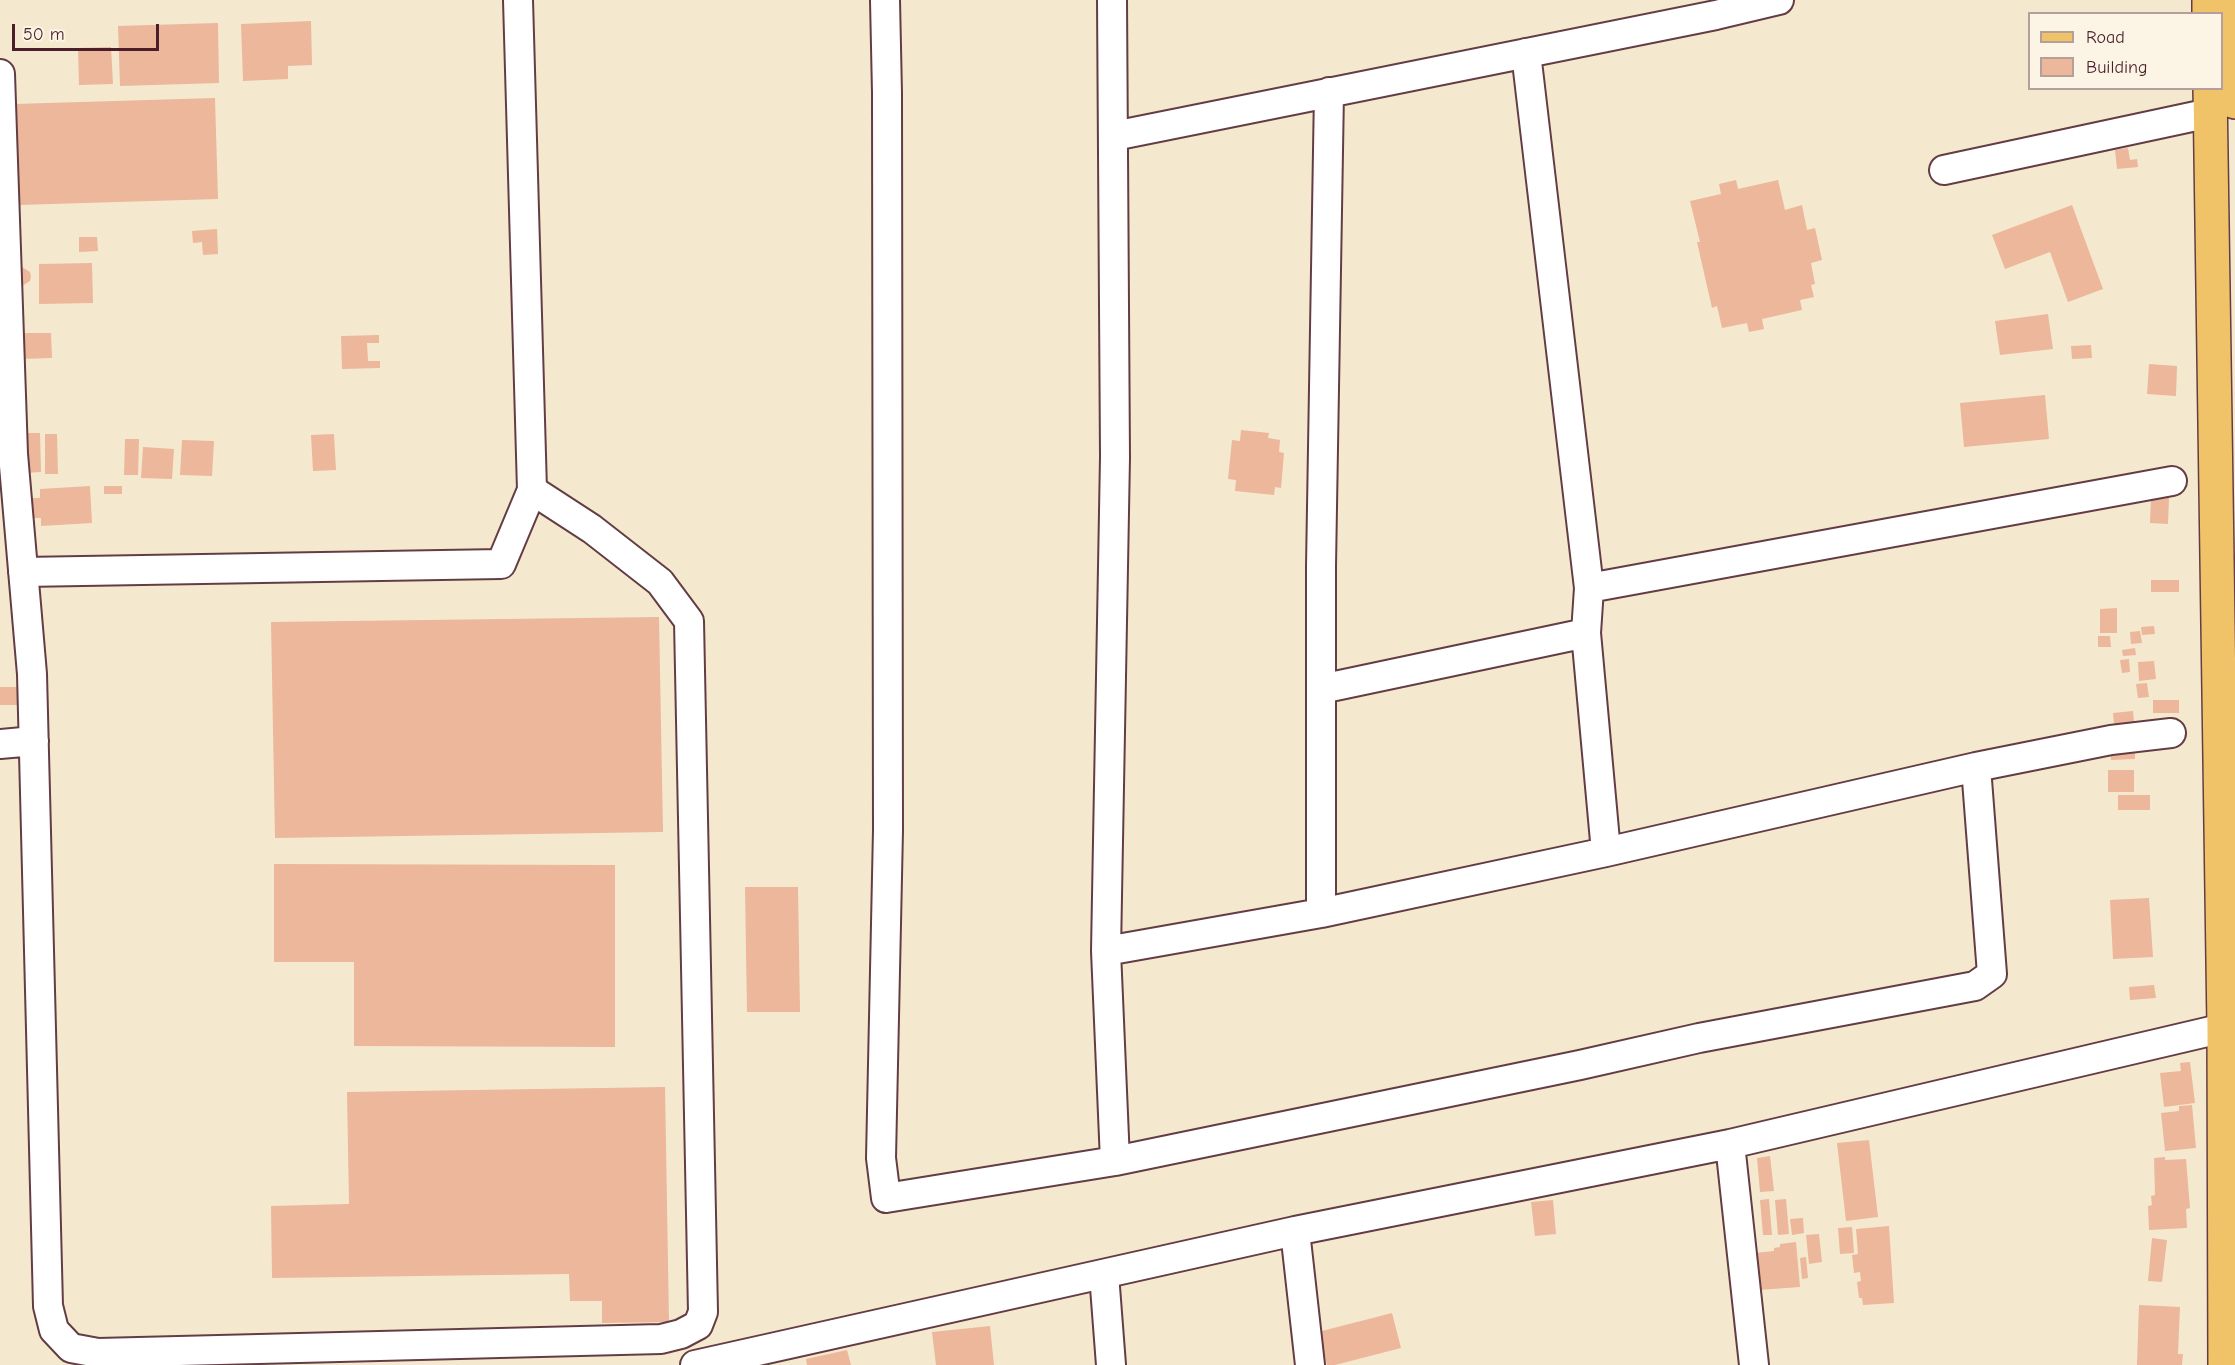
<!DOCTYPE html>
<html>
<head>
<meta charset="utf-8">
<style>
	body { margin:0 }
	#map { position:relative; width:2235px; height:1365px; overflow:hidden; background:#f4e9cf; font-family:"Comic Neue",sans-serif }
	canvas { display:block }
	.legend { position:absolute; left:2028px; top:12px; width:195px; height:78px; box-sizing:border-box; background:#fcf5e5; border:2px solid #b59f9b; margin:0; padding:8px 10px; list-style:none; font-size:18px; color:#4a1f2b }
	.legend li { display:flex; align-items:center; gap:12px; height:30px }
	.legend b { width:30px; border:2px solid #b59f9b }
	.scale { position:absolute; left:12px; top:24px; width:147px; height:27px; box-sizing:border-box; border:3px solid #4a1f2b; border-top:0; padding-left:8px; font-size:18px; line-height:21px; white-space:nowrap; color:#4a1f2b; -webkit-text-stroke:4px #fcf5e5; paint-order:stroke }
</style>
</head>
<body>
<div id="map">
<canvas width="2235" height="1365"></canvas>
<ul class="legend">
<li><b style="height:8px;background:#f1c369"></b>Road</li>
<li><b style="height:16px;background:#ecb79a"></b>Building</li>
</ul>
<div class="scale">50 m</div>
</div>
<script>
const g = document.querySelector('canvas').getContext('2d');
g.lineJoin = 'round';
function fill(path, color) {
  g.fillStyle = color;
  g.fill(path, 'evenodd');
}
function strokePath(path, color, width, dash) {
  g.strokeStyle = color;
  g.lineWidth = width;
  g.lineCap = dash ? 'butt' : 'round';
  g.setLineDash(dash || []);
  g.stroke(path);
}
fill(new Path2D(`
	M311,21L312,65L288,66V79L243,81L241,24Z
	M218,23L219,83L120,86L118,26Z
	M111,47L113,84L79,85L78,48Z
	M215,98L218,199L18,205L14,104Z
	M2128,148L2130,160L2137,159L2138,167L2117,169L2115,150Z
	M1736,180L1738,189L1778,180L1785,210L1802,205L1807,230L1815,228L1822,260L1811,263L1815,284L1811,285L1814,297L1800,300L1802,310L1762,319L1764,329L1749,332L1747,323L1722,328L1717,306L1712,308L1697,242H1700L1690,201L1721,194L1719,184Z
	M2072,205L2103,289L2068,302L2050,252L2005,269L1992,235Z
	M217,229L218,254L203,255L202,242L193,243L192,231Z
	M79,237H97L98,251L79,252Z
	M92,263L93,303L39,304V264Z
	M22,267L30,272L31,277L30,281L22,286L17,284V269Z
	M2048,314L2053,349L2000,355L1995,321Z
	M22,333H51L52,358L22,359Z
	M379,335V343H367L368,361H380V368L342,369L341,336Z
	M2091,345L2092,358L2072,359L2071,346Z
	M2149,364L2177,366L2176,396L2147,394Z
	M2045,395L2049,439L1964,447L1960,403Z
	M1241,430L1269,433L1268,438L1280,440L1279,452L1284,453L1281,488L1275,487L1274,495L1235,491L1236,480L1228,479L1232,440L1240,441Z
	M23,433H40L41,472L24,473Z
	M45,434H57L58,474H45Z
	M334,434L336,470L313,471L311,435Z
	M125,439H139L138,475H124Z
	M182,440L214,441L212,476L180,475Z
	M143,447L174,449L172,479L141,478Z
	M90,486L92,523L41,526V518H30L29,498H40V489Z
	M104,486H122V494H104Z
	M2151,497L2169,498L2168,524L2150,523Z
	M2151,580H2179V592H2151Z
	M2117,608V633H2100V609Z
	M659,617L663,832L275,838L271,622Z
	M2154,626L2155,634L2142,635L2141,627Z
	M2140,631L2142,643L2131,644L2130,632Z
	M2098,636H2110L2111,647H2098Z
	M2135,648L2136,655L2123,656L2122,650Z
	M2129,659L2130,672L2122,673L2120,660Z
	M2154,661L2156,679L2139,681L2138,662Z
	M2147,683L2149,697L2138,698L2136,684Z
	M0,687H24V705H0Z
	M2153,700H2179V713H2153Z
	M2133,711L2135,734L2110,736V724H2114L2113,713Z
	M2135,745V759L2111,760L2110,746Z
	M2108,770H2134V792H2108Z
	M2118,795H2150V810H2118Z
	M274,864L615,865V1047L354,1046V962H274Z
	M745,887H798L800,1012H747Z
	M2149,898L2153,957L2113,959L2110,900Z
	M2154,985L2156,998L2130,1000L2129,987Z
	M2190,1062L2195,1103L2164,1107L2160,1073L2181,1071L2180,1063Z
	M665,1087L669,1322L602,1323V1301H570L569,1274L272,1278L271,1206L349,1204L347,1092Z
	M2192,1105L2196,1148L2165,1151L2161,1113L2179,1111V1106Z
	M1869,1140L1878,1217L1846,1221L1837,1143Z
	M1770,1156L1774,1191L1760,1192L1757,1158Z
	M2165,1157V1160L2186,1159L2190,1208L2186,1209L2187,1228L2149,1230L2148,1206L2152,1205L2151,1196L2155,1195L2154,1158Z
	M1769,1199L1772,1235H1763L1760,1200Z
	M1786,1199L1789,1234L1778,1235L1775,1200Z
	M1553,1200L1556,1234L1535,1236L1531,1202Z
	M1803,1218L1804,1233L1792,1235L1790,1219Z
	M1889,1226L1894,1303L1863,1305L1862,1298H1859L1857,1282L1861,1281L1860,1272L1854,1273L1852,1255L1858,1254L1856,1229Z
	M1852,1227L1854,1253L1840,1254L1838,1228Z
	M1819,1234L1822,1262L1809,1264L1806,1235Z
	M2152,1238L2167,1240L2162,1282L2148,1281Z
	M1796,1242L1800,1287L1759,1290L1755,1253L1774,1251V1248L1780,1247V1244Z
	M1806,1257L1808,1278L1802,1279L1800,1258Z
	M2139,1305L2180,1307L2178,1354H2183L2182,1365H2137Z
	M1392,1313L1401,1348L1335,1365H1327L1318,1332Z
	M990,1326L994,1365H936L932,1332Z
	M847,1350L851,1365H807L806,1359Z`), '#ecb79a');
const minor = new Path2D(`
	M518,0L532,490
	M885,0L887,93L888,830L881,1158L886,1198L1115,1161L1580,1065L1699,1038L1975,986L1992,974L1976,767L1606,852L1321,913L1106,951L1115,457L1112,0
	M0,74L13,454L32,674L48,1306L54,1330L71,1348L98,1353L661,1339L681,1334L698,1325L703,1312L689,621L660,582L592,529L532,490L501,564L23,572
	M1114,136L1716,15L1779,0
	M1944,170L2210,113
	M1589,588L2172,481
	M1586,633L1606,852
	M1321,689L1586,633L1589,588L1526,53
	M0,744L34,741
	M1976,767L2111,740L2171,733
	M1321,913V566L1329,92
	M1106,951L1115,1161
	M1730,1144L1754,1365
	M1295,1231L1310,1365
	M1104,1274L1111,1365
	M695,1365L1295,1231L1730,1144L2224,1028`);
const major = new Path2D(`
	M2209,0V14
	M2233,0L2235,102
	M2210,88L2224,1028L2225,1365`);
strokePath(minor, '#643d44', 32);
strokePath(major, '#643d44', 36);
strokePath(minor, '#fff', 28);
strokePath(major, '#f1c369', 33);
</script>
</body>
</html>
